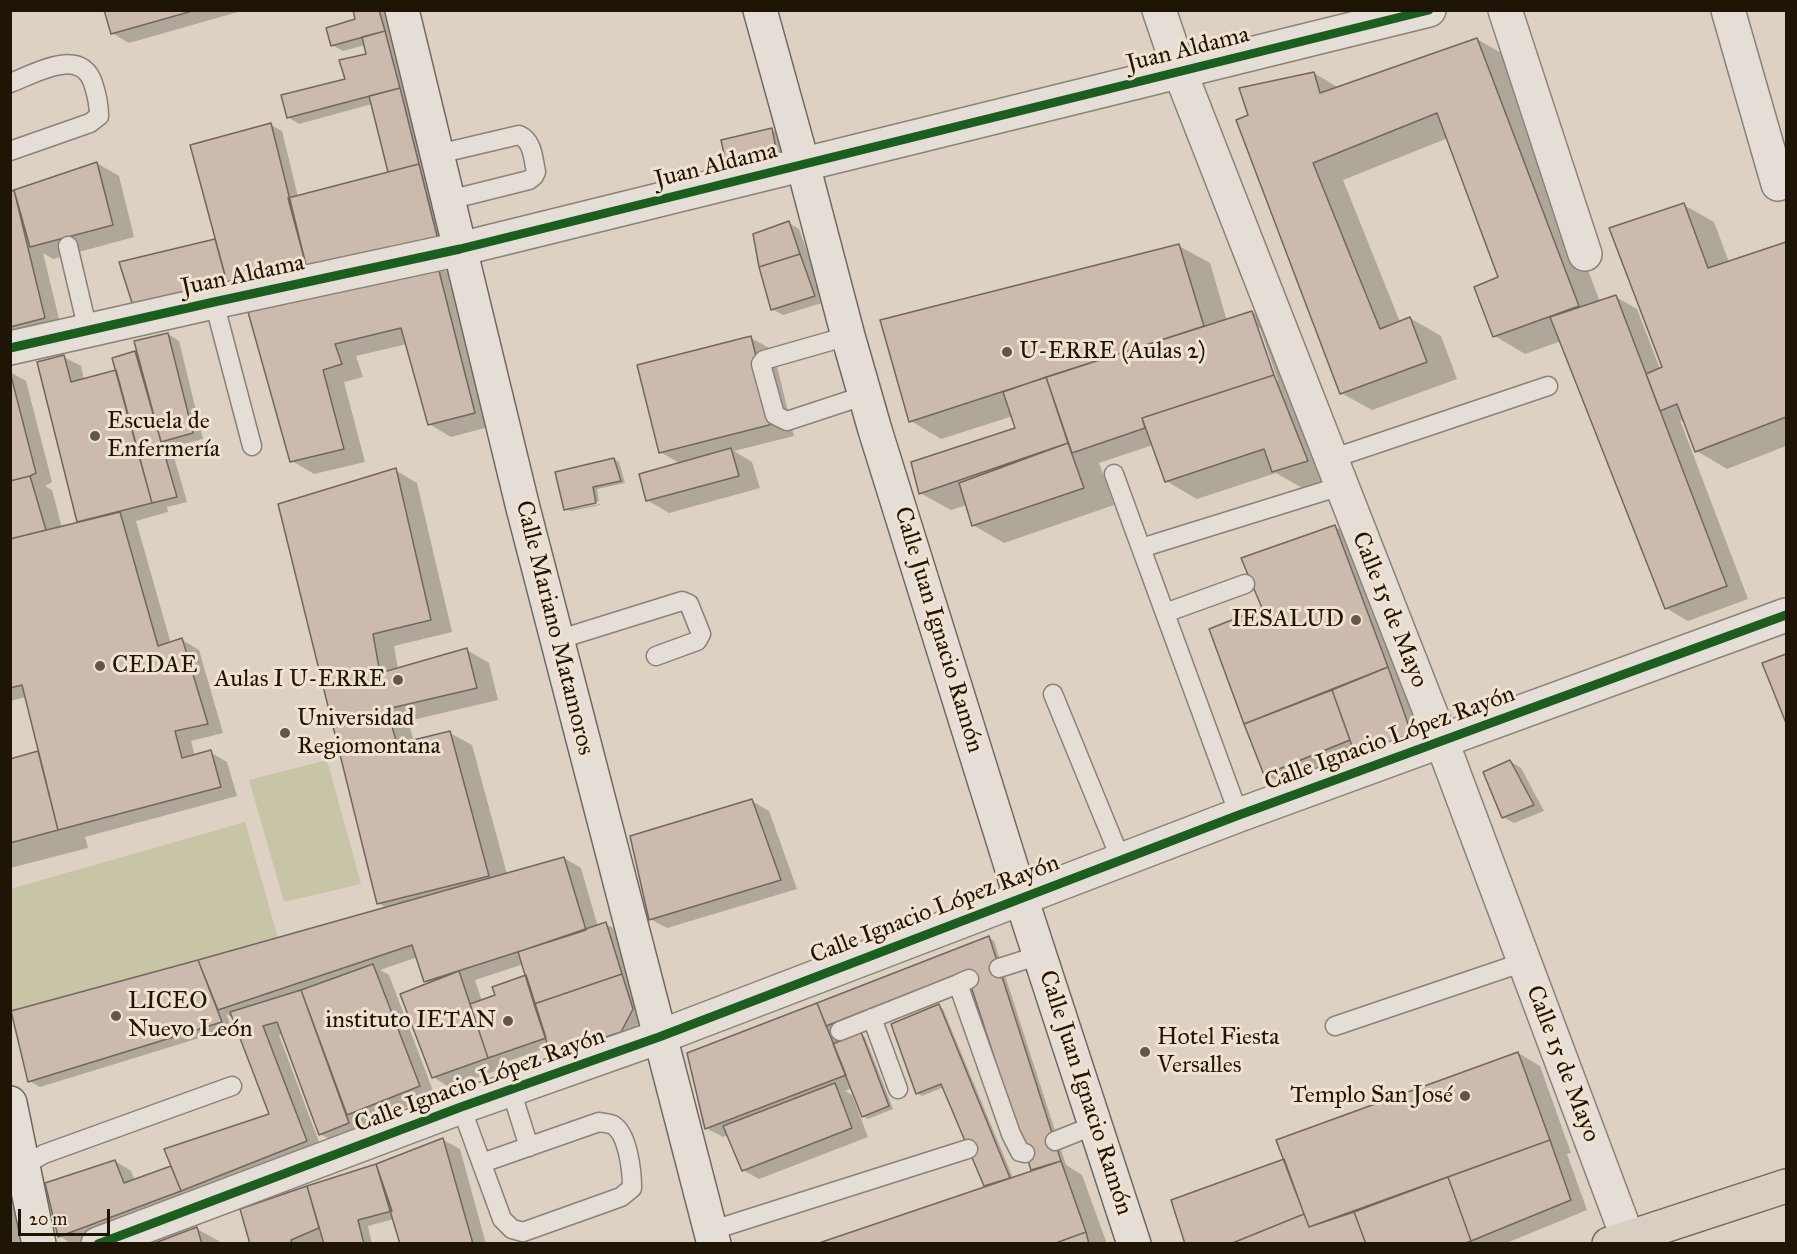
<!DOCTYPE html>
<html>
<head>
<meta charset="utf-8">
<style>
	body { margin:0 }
	#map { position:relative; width:1797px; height:1254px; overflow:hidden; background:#dcd1c2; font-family:"IM FELL Great Primer",serif }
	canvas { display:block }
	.frame { position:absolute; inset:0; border:12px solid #1f1506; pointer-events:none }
	.scale { position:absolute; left:18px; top:1209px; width:92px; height:27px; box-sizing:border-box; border:3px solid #1f1506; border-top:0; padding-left:8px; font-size:18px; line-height:21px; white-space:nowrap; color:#1f1506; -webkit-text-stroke:4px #efe2d0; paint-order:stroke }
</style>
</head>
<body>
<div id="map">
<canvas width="1797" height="1254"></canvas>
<div class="frame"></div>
<div class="scale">20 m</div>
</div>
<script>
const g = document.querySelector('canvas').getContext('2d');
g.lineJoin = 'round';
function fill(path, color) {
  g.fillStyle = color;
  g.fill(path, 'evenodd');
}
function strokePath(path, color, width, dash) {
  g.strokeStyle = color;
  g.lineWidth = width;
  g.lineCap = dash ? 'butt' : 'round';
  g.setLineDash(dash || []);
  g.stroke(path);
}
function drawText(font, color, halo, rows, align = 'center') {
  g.font = font + ' "IM FELL Great Primer",serif';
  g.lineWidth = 6;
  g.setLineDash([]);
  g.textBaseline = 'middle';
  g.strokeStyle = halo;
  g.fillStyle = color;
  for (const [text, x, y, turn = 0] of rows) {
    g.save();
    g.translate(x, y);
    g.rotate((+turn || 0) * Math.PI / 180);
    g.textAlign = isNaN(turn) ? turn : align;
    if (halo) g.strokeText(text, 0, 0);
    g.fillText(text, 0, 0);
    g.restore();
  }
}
fill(new Path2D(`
	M327,760L361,884L284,902L249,780Z
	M245,822L278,938L11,1011L10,889Z`), '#c7c5a6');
fill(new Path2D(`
	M106,10H245L129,43L112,33Z
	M354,10H388L449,246L147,314L121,263L217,240L271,125L282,131L298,197L390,173L372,104L299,124L288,117L347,81L368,55L365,45L343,51L332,45L357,20Z
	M1477,39L1508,57L1600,302L1616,297L1637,309L1660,369L1664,368L1684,205L1714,222L1729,262L1786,243V446L1727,469L1697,451L1686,424L1680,420L1748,599L1688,621L1666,608L1561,341L1525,354L1495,336L1500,278L1448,138L1343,180L1400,322L1410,318L1441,336L1457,379L1372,410L1341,393L1250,116L1314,73L1339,88Z
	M772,130L783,136L787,160L739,174Z
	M97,163L119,176L134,237L53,259L43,253L61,327L10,340V193Z
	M789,223L799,229L825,302L783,315L772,309Z
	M1179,246L1210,263L1227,321L1252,312L1274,325L1338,478L1304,489L1276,473L1197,499L1166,481L1153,445L1099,463L1114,505L1004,543L973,525L967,505L951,510L920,493L1017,429L1013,416L941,439L911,421ZM1257,328H1260L1278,381L1275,382Z
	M436,265L458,278L496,425L451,437L429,424L407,344L356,356L363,377L344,382L365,462L314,474L292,461L250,313Z
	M168,334L179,341L203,439L171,447L187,502L167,507L168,512L136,521L171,644L182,640L199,650L223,733L191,741L195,756L210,752L227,762L237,796L85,837L88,848L10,868V761L40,753L26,697L10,701V372L26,381L52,482L45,486L52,490L62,528L79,523L38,363L64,357L81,366L84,380L117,372L135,353L139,355Z
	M751,338L773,350L794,436L734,451L752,462L760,488L669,513L647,500L681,464L660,452Z
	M614,459L619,462L625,483L597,489L599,501L568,507V510L565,509Z
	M395,470L417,483L452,632L394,646L398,669L467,650L489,663L498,700L408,721L414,741L450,733L472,745L507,874L564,858L581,868L598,927L606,924L623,934L643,1015L632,1037L563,1061L552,1054L549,1047L503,1063L504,1068L449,1087L433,1077L430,984L425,981L418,957L380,970L389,975L435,1096L362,1125L365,1132L337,1143L320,1134L283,1034L279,1035L322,1150L82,1244H72L60,1236L115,1161L131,1171L135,1181L173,1167L271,1115L234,1018L226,1014L232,1028L40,1087L29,1081L199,962L387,908L378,903L280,505ZM524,964L527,976L497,996L482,1001L475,980Z
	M600,504V505L571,511L568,510Z
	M1335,527L1352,536L1422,741L1357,753L1282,784L1265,774L1211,630L1264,609Z
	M1786,655V719L1764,664Z
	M1510,761L1521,768L1544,811L1514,823L1503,817Z
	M752,801L769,811L797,889L667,928L650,919Z
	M989,938L994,941L1066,1165L1082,1175L1107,1244H821L988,1187L985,1185L944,1087L922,1096L917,1093L938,1006L943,1009L1013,1178L1035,1171L1032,1169L969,974L838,1025L844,1041L860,1034L865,1037L893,1109L868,1119L863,1116L852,1088L845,1091L852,1095L868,1137L759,1179L743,1170L728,1135L723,1137L706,1128L689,1054Z
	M1518,1053L1540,1066L1571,1153L1567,1154L1587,1210L1504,1244H1187L1285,1160Z
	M443,1140L460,1149L486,1244H401L394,1219L368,1226L372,1244H325L324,1242L321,1244H252L242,1210L377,1165Z
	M10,1174L34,1244H10Z
	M197,1229L219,1241L220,1244H156Z`), '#0003');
const building = new Path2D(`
	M104,10H196L111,34Z
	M353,10H379L385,31L331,46L326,28L355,19Z
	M385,31L400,88L287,118L281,95L345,79L339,60L366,54L362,37Z
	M1477,38L1579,306L1493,337L1474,287L1498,277L1437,113L1313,163L1380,329L1410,317L1427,362L1340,394L1236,120L1248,115L1239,88L1314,72L1320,93Z
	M400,88L419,164L388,172L369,96Z
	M271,123L308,273L229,290L190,145Z
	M772,128L777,154L727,168L721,140Z
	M97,162L113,225L30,247L14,190Z
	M419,164L438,240L308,273L288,198Z
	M14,190L45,318L10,327V192Z
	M1684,203L1708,268L1786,242V417L1695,452L1677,404L1660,411L1646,374L1662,367L1609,228Z
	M789,221L800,254L759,267L753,234Z
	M215,239L229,290L134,309L119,262Z
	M1179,244L1204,326L909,422L880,320Z
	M800,254L815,296L771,310L759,267Z
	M437,263L475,413L428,425L401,328L335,344L342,364L323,370L344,449L290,462L248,312Z
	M1616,295L1727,586L1665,609L1550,317Z
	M1252,311L1274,375L1142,418L1145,428L1072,453L1046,377Z
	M168,333L193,433L161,442L134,341Z
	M751,336L773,424L659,453L637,365Z
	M135,351L177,497L152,503L112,358Z
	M64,355L71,382L116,370L152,503L77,522L37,362Z
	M10,372L36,473L30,476L10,481Z
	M1274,375L1308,461L1272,472L1264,449L1165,482L1142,418Z
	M1046,377L1068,443L919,494L911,462L1015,428L1003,392Z
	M1068,443L1084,488L972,526L959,483Z
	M731,448L739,476L646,501L639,474Z
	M614,458L621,481L593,487L596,503L564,510L555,472Z
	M396,468L431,620L373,634L380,673L467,648L477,688L387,709L397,744L450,731L489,876L377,904L278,504Z
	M30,476L46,530L10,539V481Z
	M120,512L158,646L182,638L208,724L175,731L182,758L211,750L221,787L58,830L22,685L10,688V539Z
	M1335,525L1388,667L1244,724L1209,629L1262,608L1241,558Z
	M1786,654V723L1762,663Z
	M1388,667L1412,735L1356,757L1332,690Z
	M1332,690L1350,740L1264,775L1244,724Z
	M38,751L58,830L10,843V759Z
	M1510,760L1534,805L1502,818L1483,772Z
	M752,799L781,880L649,920L630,836Z
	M564,857L586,930L424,982L412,945L218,1010L198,960Z
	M606,922L622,974L534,1004L518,952Z
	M989,936L1061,1161L1031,1170L966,971L826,1026L817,1003Z
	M198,960L222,1022L28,1082L11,1011Z
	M373,964L420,1086L347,1115L301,990Z
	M459,971L488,1058L432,1078L400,994Z
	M622,974L633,1009L621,1032L551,1055L534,1004Z
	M526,975L546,1038L488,1058L470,1004L495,995L492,987Z
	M301,990L349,1123L319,1135L277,1022L263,1026L307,1141L181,1191L164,1149L269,1114L230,1012Z
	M817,1003L846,1075L705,1129L687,1053Z
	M939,1004L1010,1178L984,1186L941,1084L916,1094L891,1024Z
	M861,1032L889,1106L862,1117L833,1044Z
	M1518,1052L1550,1140L1309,1227L1276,1140Z
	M835,1083L852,1128L742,1171L723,1126Z
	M443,1138L473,1244H400L376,1164Z
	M1550,1140L1571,1200L1471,1241L1448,1177Z
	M1284,1159L1304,1214L1230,1244H1185L1171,1200Z
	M115,1160L124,1183L171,1166L181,1191L58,1237L45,1183Z
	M1061,1161L1086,1232L1053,1244H816Z
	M376,1164L392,1211L358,1220L364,1244H324L307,1186Z
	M1448,1177L1471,1241L1463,1244H1366L1354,1212Z
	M307,1186L319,1228L291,1240L292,1244H250L240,1209Z
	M1354,1212L1366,1244H1230L1304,1214L1309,1227Z
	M197,1227L202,1244H152Z
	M1086,1232L1089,1244H1053Z`);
fill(building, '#ccbaae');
strokePath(building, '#70685f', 1.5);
const lane = new Path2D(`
	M10,83C35,74 80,46 93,83C97,95 99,104 99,116L90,123L10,151
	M438,154L519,135C533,141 533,158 536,172L534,176L529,180L449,200
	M68,246L88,331
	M214,302L252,446
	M848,336L764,360L761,364L775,415L787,421L866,395
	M1331,459L1548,386
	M1114,474L1141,548
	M1165,613L1245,584
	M557,640L682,601L689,604L701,634L697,641L656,656
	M1053,694L1121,860
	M1239,815L1141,548L1341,486
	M999,968L1040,955
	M969,979L958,984L1011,1134L1020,1152L1025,1153
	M872,1018L898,1089
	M1335,1026L1524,962
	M840,1031L958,984
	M511,1090L529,1147
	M461,1107L502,1219L512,1229L523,1232L621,1197L632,1188C632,1171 628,1134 613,1125C609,1123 603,1123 599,1122L482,1163
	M1055,1141L1095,1125
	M23,1166L44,1154L232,1086
	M710,1231L968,1149`);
const street = new Path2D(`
	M1159,10L1180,72L1442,742L1630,1244
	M1505,10L1585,254
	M1728,10L1778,184
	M10,348L214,302L460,249L1429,10
	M98,1244L461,1107L659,1037L1239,815L1786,615`);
const secondary = new Path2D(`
	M402,10L523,508L714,1244
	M760,10L803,165L848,336L875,430L1021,898L1134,1244
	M10,1103L39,1244`);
const highway = new Path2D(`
	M1609,1244L1786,1186`);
strokePath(lane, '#8a8278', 21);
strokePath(street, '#8a8278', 36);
strokePath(secondary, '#70685f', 36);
strokePath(highway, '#70685f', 36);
strokePath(lane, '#e4ded6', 18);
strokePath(street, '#e4ded6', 33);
strokePath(secondary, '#e4ded6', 33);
strokePath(highway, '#d8cec2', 33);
strokePath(new Path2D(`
	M10,348L214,302L460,249L1429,10
	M98,1244L461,1107L659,1037L1239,815L1786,615`), '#1b5e20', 9);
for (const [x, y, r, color] of [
	[1007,352,6,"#615748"],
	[95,436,6,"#615748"],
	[1356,620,6,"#615748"],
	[100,666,6,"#615748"],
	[398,680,6,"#615748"],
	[285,733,6,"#615748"],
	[116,1016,6,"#615748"],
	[508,1021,6,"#615748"],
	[1145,1052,6,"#615748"],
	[1465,1096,6,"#615748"]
]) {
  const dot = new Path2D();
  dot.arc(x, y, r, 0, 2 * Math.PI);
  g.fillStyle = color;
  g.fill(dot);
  strokePath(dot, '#efe2d0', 2);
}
drawText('24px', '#1f1506', '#efe2d0', [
	["Juan Aldama",1188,50,-14],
	["Juan Aldama",716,166,-14],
	["Juan Aldama",243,276,-12],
	["Calle 15 de Mayo",1389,610,68],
	["Calle Mariano Matamoros",554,628,76],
	["Calle Juan Ignacio Ramón",938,630,73],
	["Calle Ignacio López Rayón",1390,739,-20],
	["Calle Ignacio López Rayón",935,910,-21],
	["Calle 15 de Mayo",1562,1064,69],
	["Calle Ignacio López Rayón",480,1081,-20],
	["Calle Juan Ignacio Ramón",1085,1093,72]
]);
drawText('24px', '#1f1506', '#efe2d0', [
	["U-ERRE (Aulas 2)",1019,352],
	["Escuela de",107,422],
	["Enfermería",107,450],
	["IESALUD",1344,620,"right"],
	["CEDAE",112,666],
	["Aulas I U-ERRE",386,680,"right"],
	["Universidad",297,719],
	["Regiomontana",297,747],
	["LICEO",128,1002],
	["Nuevo León",128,1030],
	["instituto IETAN",496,1021,"right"],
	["Hotel Fiesta",1157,1038],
	["Versalles",1157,1066],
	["Templo San José",1453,1096,"right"]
], 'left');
</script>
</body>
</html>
